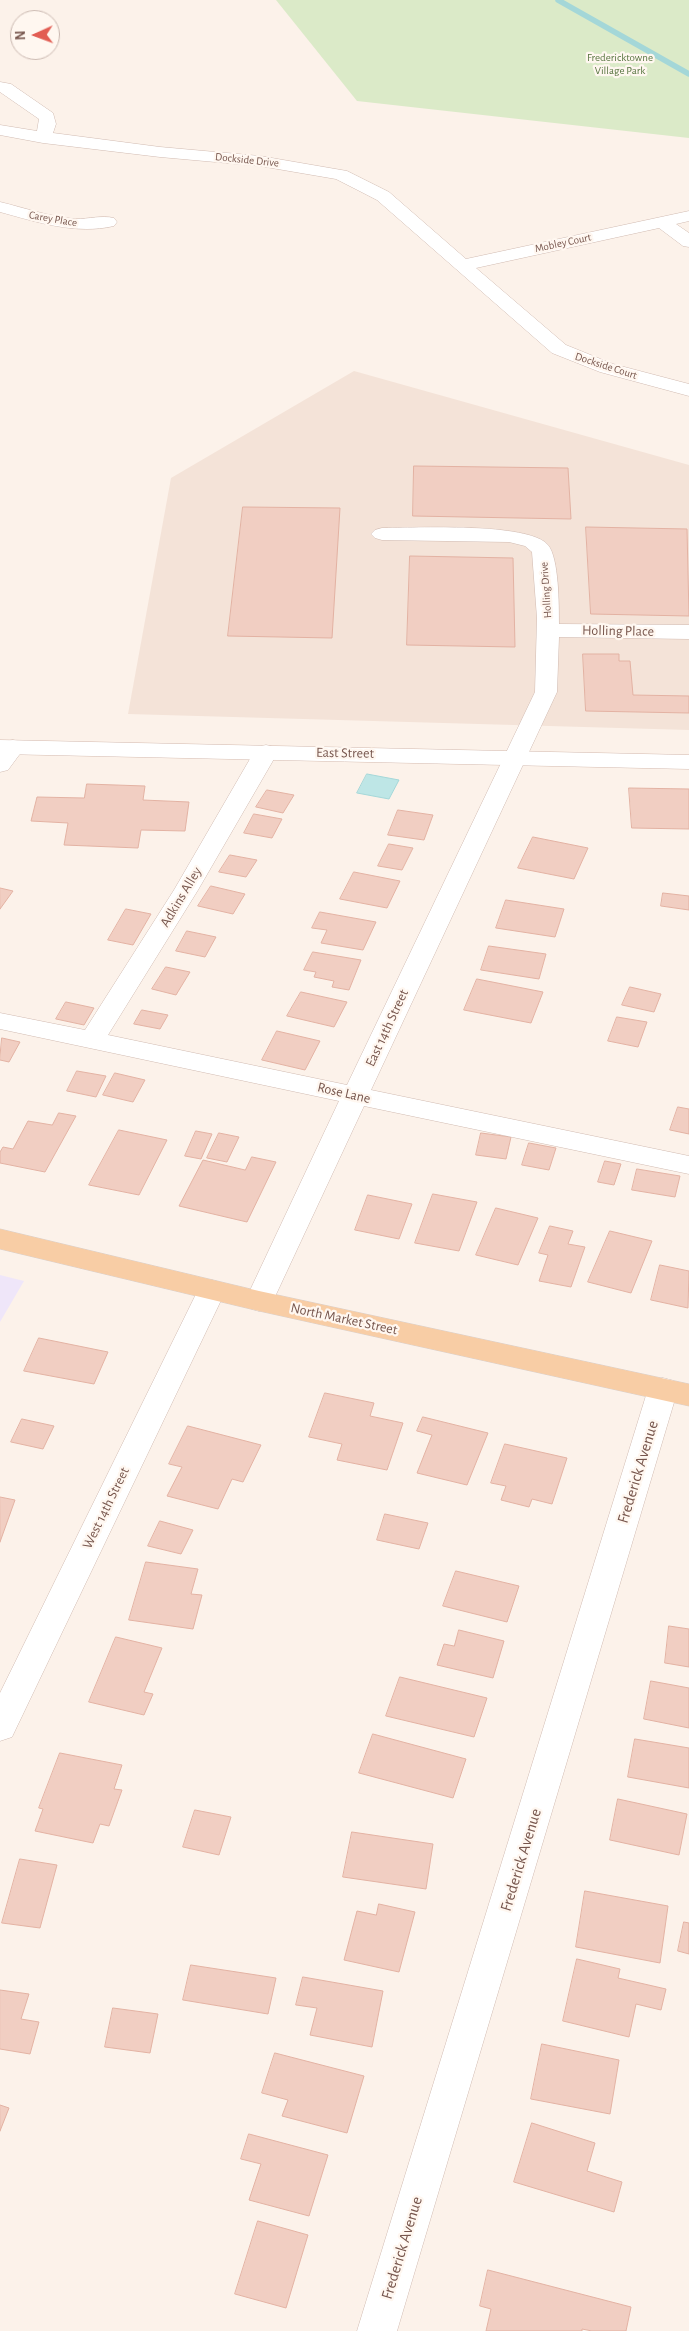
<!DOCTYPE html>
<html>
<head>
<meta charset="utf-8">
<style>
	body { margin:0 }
	#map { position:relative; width:689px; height:2331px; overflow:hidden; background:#fcf2ea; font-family:"Alegreya Sans",sans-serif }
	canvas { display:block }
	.north { position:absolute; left:10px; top:10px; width:50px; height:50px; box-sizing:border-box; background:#fff7f0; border:1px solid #c9b7af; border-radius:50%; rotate:268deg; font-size:14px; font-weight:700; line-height:20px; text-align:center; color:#77564d }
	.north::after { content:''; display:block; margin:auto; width:18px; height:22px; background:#e25d53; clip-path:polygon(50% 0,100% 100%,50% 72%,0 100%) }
</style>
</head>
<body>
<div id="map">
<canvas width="689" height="2331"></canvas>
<div class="north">N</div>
</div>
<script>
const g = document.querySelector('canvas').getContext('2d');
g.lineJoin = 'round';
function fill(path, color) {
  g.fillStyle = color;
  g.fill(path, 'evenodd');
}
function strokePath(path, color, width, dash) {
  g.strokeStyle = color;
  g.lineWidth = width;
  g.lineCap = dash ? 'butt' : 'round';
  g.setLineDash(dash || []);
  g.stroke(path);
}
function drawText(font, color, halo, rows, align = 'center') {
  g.font = font + ' "Alegreya Sans",sans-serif';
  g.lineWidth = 4.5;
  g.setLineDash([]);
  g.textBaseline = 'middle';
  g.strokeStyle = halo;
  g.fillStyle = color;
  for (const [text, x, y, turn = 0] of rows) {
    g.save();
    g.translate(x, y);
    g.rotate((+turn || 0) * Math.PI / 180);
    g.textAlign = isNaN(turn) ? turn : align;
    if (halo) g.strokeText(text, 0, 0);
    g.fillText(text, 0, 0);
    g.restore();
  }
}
fill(new Path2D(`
	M354,371L689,465V730L128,714L171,478Z`), '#f4e3d8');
fill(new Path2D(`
	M0,1275L24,1281L0,1322Z`), '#efe6f9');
fill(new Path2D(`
	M276,0H689V138L357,101Z`), '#dbeac8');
const water = new Path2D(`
	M367,774L399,780L389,799L357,793Z`);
fill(water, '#bee6e6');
strokePath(water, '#a4d7d8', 1);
strokePath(new Path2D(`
	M558,0L689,74`), '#a4d7d8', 5.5);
const building = new Path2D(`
	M414,466L568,468L571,519L413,516Z
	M243,507L340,508L332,638L228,636Z
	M586,527L687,529L689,616L591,614Z
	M410,556L513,558L515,647L407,645Z
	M583,654H619V661H630L633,695L689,696V713L586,711Z
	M87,784L145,786L143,800L189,802L185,831L141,830L138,848L64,845L68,823L31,821L37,797L84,798Z
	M629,788L689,789V829L632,828Z
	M267,790L294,795L283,813L256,807Z
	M398,810L433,815L424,840L388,835Z
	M254,814L282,819L272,838L244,833Z
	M533,837L588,848L574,879L518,868Z
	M389,844L413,848L402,870L378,866Z
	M230,855L257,860L246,877L219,872Z
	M354,872L400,881L387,908L340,899Z
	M211,886L245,894L233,914L198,906Z
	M0,888L13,891L0,909Z
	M663,893L689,896V910L661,906Z
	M506,900L564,909L555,937L496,928Z
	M126,909L151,914L133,945L108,940Z
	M320,912L376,922L363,950L321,943L327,930L312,928Z
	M187,931L216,937L205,957L176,951Z
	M489,946L546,954L539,979L481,970Z
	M313,952L361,960L349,990L332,987L334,981L314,977L316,972L304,970Z
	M166,967L190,972L176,995L152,989Z
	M477,979L543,992L531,1023L464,1010Z
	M630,987L661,994L654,1012L622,1005Z
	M301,992L347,1002L334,1027L287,1016Z
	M66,1002L94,1008L84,1025L56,1019Z
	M142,1010L168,1015L160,1029L134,1024Z
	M617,1017L647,1022L638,1047L608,1041Z
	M277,1031L320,1041L305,1070L262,1060Z
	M2,1038L20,1042L9,1062L0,1060Z
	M77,1071L106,1076L96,1097L67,1091Z
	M115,1073L145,1080L133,1102L103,1095Z
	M678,1107L689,1109V1134L670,1130Z
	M59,1113L76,1116L45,1172L0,1163V1152L3,1147L13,1149L28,1121L52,1125Z
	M119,1130L167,1140L139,1195L89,1185Z
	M196,1131L212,1134L201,1159L185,1156Z
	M219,1133L239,1137L227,1162L207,1158Z
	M481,1133L511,1137L506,1159L476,1155Z
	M529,1143L556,1148L549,1170L522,1165Z
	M252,1157L276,1162L247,1222L179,1206L203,1160L245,1170Z
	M605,1161L621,1164L614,1185L598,1182Z
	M637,1169L680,1176L675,1197L632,1190Z
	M433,1194L477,1202L459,1251L415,1243Z
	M368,1195L412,1204L399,1239L355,1230Z
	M496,1208L538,1218L518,1265L476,1255Z
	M550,1226L573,1231L568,1244L585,1247L571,1287L539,1281L548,1255L539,1253Z
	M610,1231L652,1241L631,1293L588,1282Z
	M660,1265L689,1271L688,1308L651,1300Z
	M39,1338L108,1352L94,1384L24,1371Z
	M325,1393L374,1403L370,1416L403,1423L387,1470L337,1460L342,1444L309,1437Z
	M423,1417L488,1433L467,1485L417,1473L432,1435L417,1431Z
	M22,1419L54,1426L43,1449L11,1442Z
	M188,1426L261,1445L243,1482L232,1479L218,1509L167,1496L182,1467L169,1464Z
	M505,1444L567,1458L552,1504L532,1499L529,1507L501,1500L506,1486L491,1483Z
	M0,1497L15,1500L0,1542Z
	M385,1514L428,1523L419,1549L377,1540Z
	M160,1521L193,1530L181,1554L148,1546Z
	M146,1562L198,1569L191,1594L202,1595L193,1629L129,1620Z
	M456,1571L519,1586L507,1622L443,1606Z
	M669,1626L689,1629V1667L665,1663Z
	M459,1630L504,1641L493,1678L437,1665L444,1644L454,1646Z
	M116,1637L162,1648L144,1692L153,1694L144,1715L89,1702Z
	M400,1677L487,1698L474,1737L386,1716Z
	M651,1681L689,1688V1728L644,1719Z
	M373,1734L466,1759L453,1798L359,1773Z
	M635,1739L689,1748V1788L628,1777Z
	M60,1753L122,1765L114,1789L122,1790L109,1826L100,1824L93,1843L35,1831L43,1809L39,1808Z
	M618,1799L687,1814L679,1855L610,1840Z
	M195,1810L231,1817L219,1855L183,1847Z
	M352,1832L433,1844L426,1889L343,1877Z
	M20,1859L57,1865L40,1928L2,1923Z
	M585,1891L668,1906L660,1963L576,1947Z
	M379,1904L415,1912L399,1972L344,1960L357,1911L376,1915Z
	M684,1922L689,1923V1954L678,1951Z
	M577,1959L620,1969L618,1978L666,1989L661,2010L636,2004L629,2037L563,2021Z
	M191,1965L276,1978L268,2014L183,2000Z
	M303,1977L383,1991L372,2047L310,2035L317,2008L296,2005Z
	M0,1990L29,1994L21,2019L39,2022L30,2054L0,2049Z
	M113,2008L158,2014L150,2053L105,2047Z
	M542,2044L619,2060L610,2114L531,2099Z
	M275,2053L364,2076L347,2133L282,2116L288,2100L262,2093Z
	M0,2105L9,2108L0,2131Z
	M532,2123L595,2143L587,2171L622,2182L614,2212L514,2182Z
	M249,2134L328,2155L309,2216L249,2200L261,2164L241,2159Z
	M258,2221L308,2235L286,2308L235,2294Z
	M488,2270L631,2307L626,2331H592L582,2329V2331H486L491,2309L480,2306Z`);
fill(building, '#f1cec2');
strokePath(building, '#e3b2a3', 1);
const street = new Path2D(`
	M0,82L11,84L53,113L56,124L53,133L160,147L260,156L347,171L389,192L466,259L689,211V221L676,224L689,233V247L683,246L659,228L476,268L566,345L613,364L689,384V396L600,372L552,353L377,200L336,179L260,166L160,157L43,143L0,135V125L37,131L39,119L0,92Z
	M0,202C25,208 50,217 76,219C89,219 102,215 114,218L117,222L114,226C76,235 37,222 0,212Z
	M382,528C414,528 529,522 548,545C559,558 559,605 559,624L689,625V639L559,637L557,692L371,1090L689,1156V1174L364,1106L273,1301L269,1308L259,1311L249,1308L245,1301L339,1101L0,1029V1013L85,1030L174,890L254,752L258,747L266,745L274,747L278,752L198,890L108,1035L347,1085L535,692L537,618L532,552L525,546L509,542L382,540L375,538L371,534L375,530Z
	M13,740L21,742L25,747L8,770L0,772V749L5,742Z
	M212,1280L222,1283L226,1290L12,1737L0,1741V1693L198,1290L202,1283Z
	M663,1378L674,1381L678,1389L397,2331H357L648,1389L652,1381Z`);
const secondary = new Path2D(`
	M0,740L689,755V769L0,754Z`);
const primary = new Path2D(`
	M0,1229L259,1291L689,1384V1406L259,1311L0,1249Z`);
strokePath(street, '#d1bbb2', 1);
strokePath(secondary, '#d4baaf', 1);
strokePath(primary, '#d9d0cd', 1);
fill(street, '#fff');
fill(secondary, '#fff');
fill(primary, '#f8cda5');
drawText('11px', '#597642', '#fff7f0', [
	["Fredericktowne",620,58],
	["Village Park",620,71]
]);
drawText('11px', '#77564d', '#fff7f0', [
	["Dockside Drive",247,160,6],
	["Carey Place",53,219,10],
	["Mobley Court",563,243,-12],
	["Dockside Court",606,366,18],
	["Holling Drive",546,590,-94]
]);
drawText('14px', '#77564d', '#fff7f0', [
	["Holling Place",618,631,1],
	["East Street",345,753,1],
	["Adkins Alley",181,897,-59],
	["East 14th Street",387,1028,-65],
	["Rose Lane",344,1093,13],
	["North Market Street",344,1319,12],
	["West 14th Street",106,1508,-64]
]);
drawText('16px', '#77564d', '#fff7f0', [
	["Frederick Avenue",638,1472,-73],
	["Frederick Avenue",521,1860,-73],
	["Frederick Avenue",402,2248,-73]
]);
</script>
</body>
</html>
